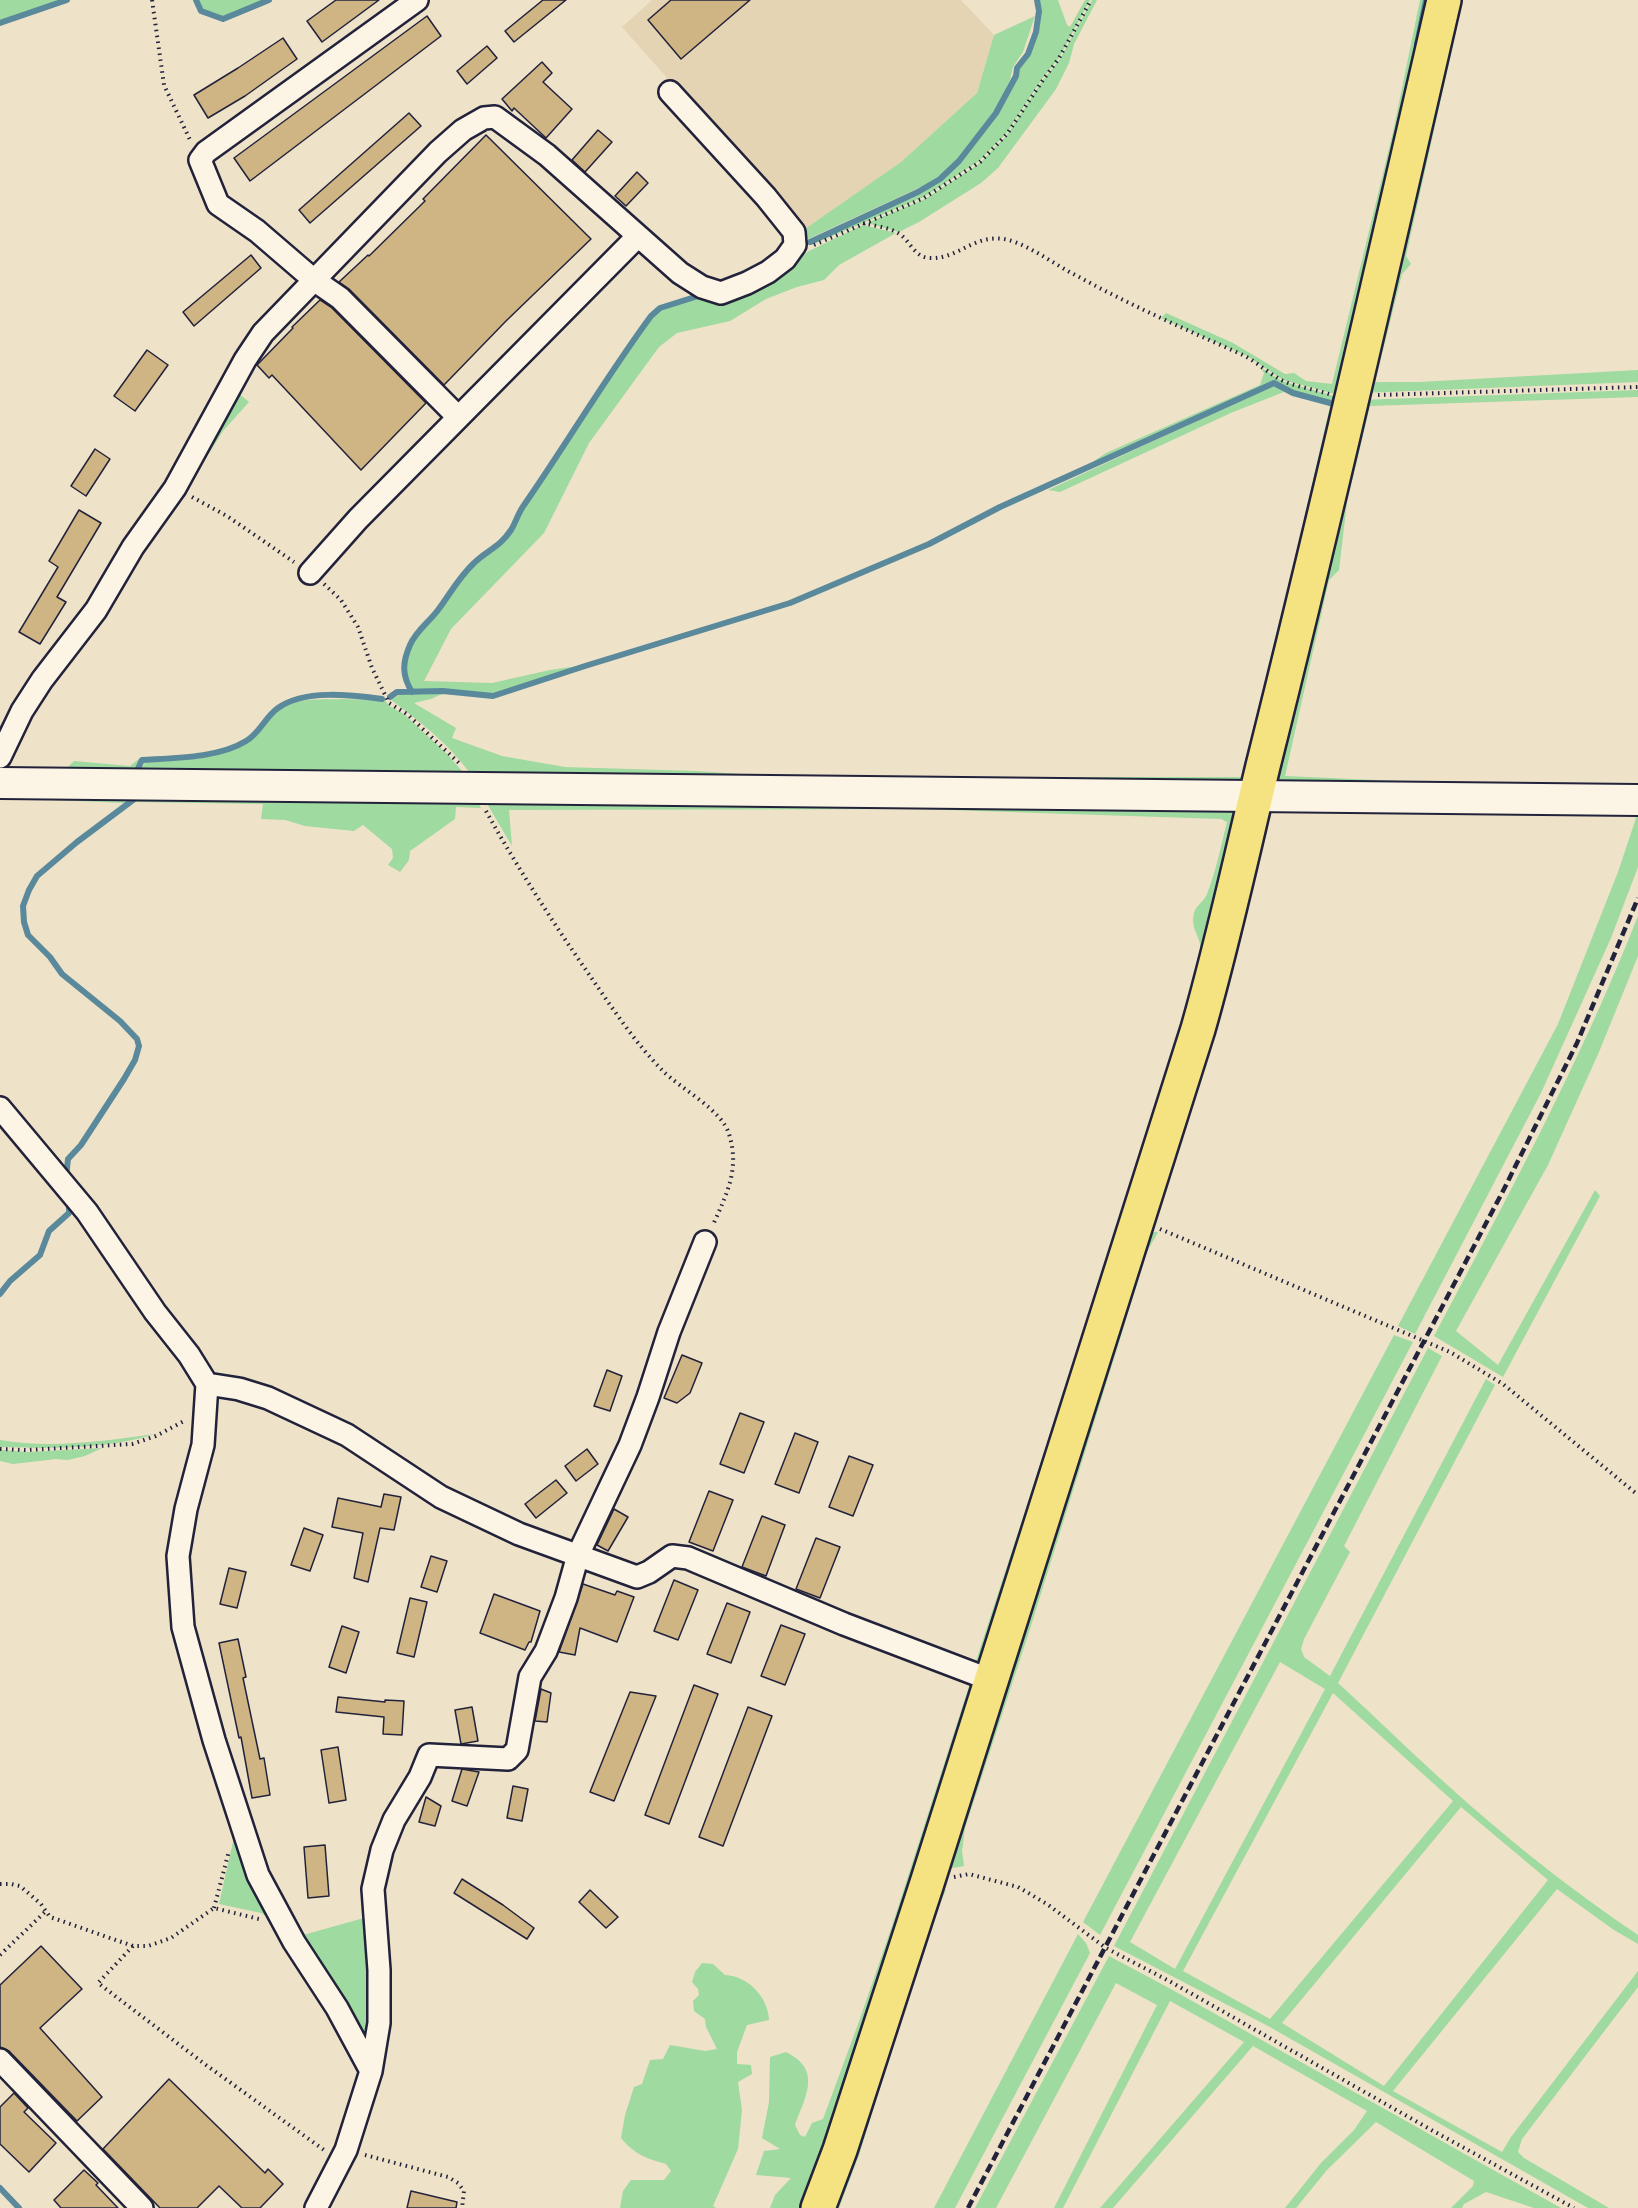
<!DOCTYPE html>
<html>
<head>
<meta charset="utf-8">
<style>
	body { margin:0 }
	canvas { display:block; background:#eee2c8 }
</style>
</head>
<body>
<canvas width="1638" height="2208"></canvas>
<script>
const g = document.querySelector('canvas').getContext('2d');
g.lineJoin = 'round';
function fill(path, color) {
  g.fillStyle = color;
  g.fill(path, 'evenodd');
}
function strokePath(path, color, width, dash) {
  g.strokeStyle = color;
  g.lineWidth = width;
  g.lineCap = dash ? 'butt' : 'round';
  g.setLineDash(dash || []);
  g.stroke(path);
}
fill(new Path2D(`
	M652,0H961L994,35L977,93L901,162L802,231L622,27Z`), '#e5d4b4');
fill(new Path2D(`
	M0,0H63L0,22Z
	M197,0H266L223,18L202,11Z
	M1038,0H1058L1067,25L1070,27L1085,0H1090L1059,58L1042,79L1006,134L979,161L924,197L811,245L810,244L917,196L941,180L962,160L997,114L1017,76L1018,68L1029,54L1037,32L1040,11Z
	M1092,0H1097L1074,44L1069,63L1056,89L998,168L981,183L919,222L899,232L867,223L925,199L980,163L1007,135L1043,80L1060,59Z
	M1420,0H1425L1402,112L1335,394L1283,380L1247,356L1161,318L1166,313L1233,343L1285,374L1294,373L1306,381L1332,384L1393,132Z
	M1449,0H1463L1406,256L1411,264L1402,274L1375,382H1419L1638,370V382L1361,393Z
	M1035,16L1023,52L1013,67L1010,80L995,111L958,159L939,176L923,186L808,239L802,231L901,162L977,93L994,35Z
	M863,225L896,233L839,265L824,280L797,287L766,299L730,321L677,333L659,347L589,443L544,533L451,629L424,681L492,683L550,670L585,665L493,695L443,690L414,691L405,679V670L410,646L416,635L427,625L441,607L462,575L477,560L491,553L502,544L513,529L523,508L539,487L587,411L652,316C664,306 692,296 708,298L796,260L809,251Z
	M1260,367L1282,381L1334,396V402L1293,391L1274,382L1081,470L1106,453L1260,385L1264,373Z
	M1274,385L1284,392L1233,412L1060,492L1048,490Z
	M1638,390V397L1370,406L1347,502L1339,570L1329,580L1285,776L1400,781L1572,785L1638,784V792L1283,786L1276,780L1360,400Z
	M237,392L249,402L223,431L188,487L183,484Z
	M1330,406L1336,407L1250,783L476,782C455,749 422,723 391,700L401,694L444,693L431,699L414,703L456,728L452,738L502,756L565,767L696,771L786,777H1242L1248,763Z
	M342,699L385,700L389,706L404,714L448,755L462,771L468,781L140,771L146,761C177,758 209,760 238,747C260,738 265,720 283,708C299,697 324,700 342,699Z
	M9,748L5,768L66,769L74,761L130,766L140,758L133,773L0,776V763Z
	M0,788L476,798L481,808L456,807L455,819L410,851L409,860L400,872L388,865L393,858L392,849L363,825L354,831L305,826L285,820L261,819L263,804L134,802L133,799L128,803L0,798Z
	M486,802L1237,805L1208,953L985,1665L974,1667L1141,1156L1196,972C1198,963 1201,953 1200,944C1197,931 1191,928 1194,913C1196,905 1204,902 1207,894C1216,871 1221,846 1227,822L1221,819L917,809L509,810L512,846Z
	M1638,812V867L1611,938L1541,1093L1415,1334L1398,1326L1558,1024L1618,872Z
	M1638,916V956L1599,1052L1548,1165L1456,1331L1498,1365L1595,1190L1600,1196L1503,1377L1434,1336C1507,1198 1581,1061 1638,916Z
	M1146,1232H1158L1147,1252L1030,1629L965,1828L962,1851L964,1866L953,1868L948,1867Z
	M1394,1335L1413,1342L1100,1935L1083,1922Z
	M1428,1348L1442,1356L1344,1546L1350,1552L1304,1639L1301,1649L1304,1657L1330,1676L1486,1379L1495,1385L1338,1683C1383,1724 1426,1767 1472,1807C1525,1853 1580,1896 1638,1935V1944L1614,1930L1557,1889L1393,2091L1502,2152L1511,2137L1638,1971V1987L1522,2139L1518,2152L1524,2158L1609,2208H1588L1268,2026L1114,1946ZM1280,1662L1325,1689L1175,1969L1130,1942ZM1333,1693L1453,1801L1270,2019L1183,1971ZM1461,1807L1548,1880L1384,2086L1282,2023Z
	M155,1434C110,1449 48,1449 0,1447V1440C50,1449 105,1441 155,1434Z
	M102,1448L85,1456L68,1460L56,1459L13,1464L0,1461V1450L28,1452Z
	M971,1680L977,1684L811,2208H770L775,2195L791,2178L756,2175L764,2151L780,2149L762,2138L769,2102L770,2057L786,2052C822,2070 806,2095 795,2125L800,2135L805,2137L812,2123L823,2119L857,2027L892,1926Z
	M237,1824L275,1921L261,1913L219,1904Z
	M946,1890L933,1919L859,2155L839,2208H830L939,1892Z
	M371,1916L375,1969L367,2044L296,1937Z
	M1078,1934L1086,1943L1090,1953L955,2208H934Z
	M1109,1956L1169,1988L1561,2208H1534L1486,2192L1464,2204L1462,2208H1451L1473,2186L1474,2181L1376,2122L1327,2170L1296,2208H1285L1321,2163L1354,2130L1367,2111L1253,2046L1113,2208H1100L1244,2042L1170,2001L1063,2208H1054L1157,2005L1116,1983L996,2208H975Z
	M702,1963L713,1964L725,1975C748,1976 768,1997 769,2020L747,2025L737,2052V2064L751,2065L752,2074L738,2082L742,2110L738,2149L713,2206L716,2208H620L623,2191L631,2180H664L671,2171L666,2164C647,2159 634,2154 621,2138L625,2115L634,2087L642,2084L650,2060L663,2059L670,2045L705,2051L717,2049L706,2027L705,2019L694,2011L693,2001L699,1995L698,1989L692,1982L695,1972Z`), '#9fdaa0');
strokePath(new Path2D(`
	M196,0L201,11L223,19L269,0
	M0,23L67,0
	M1417,44L1426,0
	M810,242L918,192L940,179L959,161L996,113L1016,76L1017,68L1028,54L1036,32L1039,11L1037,0
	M412,692C402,676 402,663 410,645C416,631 429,622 438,610C450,594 459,577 474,563C487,550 499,548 511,530C516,522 518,513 524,505C567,443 606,377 651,316L660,308L698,296
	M390,697L397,692L443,691L493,696L585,666L790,603L929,544L1000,507L1274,383L1293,393L1334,404L1335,398
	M136,773L142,760C174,758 219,758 246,741C260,733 265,717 278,708C304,689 351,695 382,699
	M66,1177L68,1159L81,1145L124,1079L135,1060L139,1046L137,1039L120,1021L62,974L50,957L28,935L24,922L23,906L29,890L37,876L77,842L133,800
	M0,1294L10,1281L40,1255L49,1231L69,1213V1203
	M0,2188L19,2208`), '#5a899c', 6);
const building = new Path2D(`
	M336,0H379L322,42L307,21Z
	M543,0H566L514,42L505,31Z
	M671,0H750L681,59L648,20Z
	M427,16L441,36L250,181L234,158Z
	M283,38L297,59L245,96L208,118L194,95L238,68Z
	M487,46L497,58L467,84L457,71Z
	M542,62L552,73L543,82L572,109L546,138L514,108L512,111L502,99Z
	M409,113L421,126L310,223L299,210Z
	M598,130L612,142L585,172L572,160Z
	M486,135L591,239L506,321L444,385L349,289L339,282L368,255L369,256L425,201L423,199Z
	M637,172L648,183L626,206L615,196Z
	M251,255L261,268L194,326L183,312Z
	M320,300L332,308L426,403L361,470L272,375L269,378L257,365L293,328L292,327Z
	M147,350L168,365L135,411L114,396Z
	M95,449L110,459L86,496L71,486Z
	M79,510L101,523L57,597L66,602L40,644L19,632L58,567L49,561Z
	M682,1355L702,1363L690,1393L677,1403L664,1398Z
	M607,1370L622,1376L610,1411L594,1406Z
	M740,1413L764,1422L744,1473L720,1464Z
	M795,1433L818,1442L799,1493L775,1484Z
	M587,1449L598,1464L576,1481L565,1466Z
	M849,1456L873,1465L853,1516L829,1507Z
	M556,1480L567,1493L536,1518L525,1504Z
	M709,1491L733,1500L713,1551L689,1542Z
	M384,1494L401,1497L394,1530L380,1528L368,1582L354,1578L363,1533L332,1527L338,1498L381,1507Z
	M614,1509L628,1517L608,1551L597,1545Z
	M762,1516L785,1525L766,1576L742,1567Z
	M304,1528L323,1535L310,1571L291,1565Z
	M816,1538L840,1547L820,1598L796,1589Z
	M431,1556L447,1561L437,1592L421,1587Z
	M229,1568L246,1572L237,1608L220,1604Z
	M674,1580L698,1590L678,1640L654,1631Z
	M583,1584L615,1595L617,1591L634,1597L617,1642L580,1628L575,1655L559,1652Z
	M494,1594L540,1611L531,1642H529L525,1650L480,1633Z
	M410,1598L427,1602L414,1657L397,1653Z
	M727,1603L750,1612L731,1663L707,1654Z
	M781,1625L805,1634L785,1685L761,1676Z
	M342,1626L359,1632L346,1673L329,1667Z
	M238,1639L246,1677L243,1678L260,1759L264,1758L270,1795L252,1798L241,1737L239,1738L219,1643Z
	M694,1685L718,1694L669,1824L645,1815Z
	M541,1689L551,1693L547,1722L535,1721Z
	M630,1692L656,1696L614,1801L590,1792Z
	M338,1697L385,1702V1700L404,1701L402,1735L383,1734L384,1717L336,1712Z
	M472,1707L478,1741L461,1744L455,1710Z
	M748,1707L772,1716L723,1846L699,1837Z
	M338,1747L346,1800L329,1803L321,1750Z
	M462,1769L479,1772L467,1806L452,1801Z
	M513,1786L528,1789L522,1821L507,1818Z
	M426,1797L441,1806L435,1826L419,1822Z
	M325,1845L329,1896L308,1898L304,1847Z
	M462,1879L503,1905L534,1928L527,1939L454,1893Z
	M590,1890L618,1917L606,1928L579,1902Z
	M41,1946L82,1989L40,2028L102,2097L77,2121L9,2051L0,2047V1985Z
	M169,2079L265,2173L268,2169L283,2184L260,2208H242L219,2186L197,2208H160L103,2149Z
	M14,2093L28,2108L24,2112L56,2143L29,2172L0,2144V2107Z
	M84,2170L98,2183L96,2185L118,2208H61L54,2200Z
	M411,2191L457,2202L456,2208H407Z`);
fill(building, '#cfb484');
strokePath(building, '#22223b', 1.5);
const street = new Path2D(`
	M417,0L206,152L200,160L218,204L257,231L314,280L340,298L458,417
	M310,573L358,519L638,236
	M0,757L22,711L42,680L96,610L133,547L175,488L245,360L263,333L438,152L463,130L484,118L495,117L547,155L680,273L702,287L721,293L747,283L768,272L785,259L795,245L794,232L766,197L670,92
	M0,1108L87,1212L155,1312L189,1355L207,1384L203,1445L186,1509L178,1556L183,1627L214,1740L258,1875L294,1942L337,2008L371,2071
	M207,1384L239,1389L268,1398L347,1435L441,1497L519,1534L637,1577L649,1572L672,1556L688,1558L844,1624L991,1680
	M0,2060L142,2208
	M316,2208L346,2150L371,2071L379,2023V1970L373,1889L382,1850L394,1820L420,1777L429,1755L508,1759L517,1750L530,1677L546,1651L566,1598L578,1555L630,1445L648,1397L669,1332L705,1242`);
const secondary = new Path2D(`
	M0,783L1638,800`);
const primary = new Path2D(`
	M818,2208L840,2150L927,1883L1198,1029C1223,942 1242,854 1263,766C1327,511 1385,256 1444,0`);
strokePath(street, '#22223b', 26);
strokePath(secondary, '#22223b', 34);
strokePath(primary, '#22223b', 38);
strokePath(new Path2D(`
	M152,0L164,85L191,142
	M863,223C874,226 888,227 898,233C910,240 914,257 929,258C961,260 977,228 1015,242C1038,251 1057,266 1079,277C1132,306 1187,330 1243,355C1257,362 1268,373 1281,380C1296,387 1313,389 1329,394
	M814,245L924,198L980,162L1007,134L1043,80L1059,58L1091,0
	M1378,395L1638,387
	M192,497L227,516L294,562
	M324,584L341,600L358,627L372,668L389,703L407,714L459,763
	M486,811C517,867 552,921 588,973C611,1006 635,1043 663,1071C681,1089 722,1110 729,1134C740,1169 727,1193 713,1225
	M1160,1229L1450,1352L1503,1384L1638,1495
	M0,1449L27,1450L132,1444L156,1436L186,1420
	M954,1877L969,1874L1018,1887L1047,1904L1106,1948L1171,1982L1435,2132L1574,2208
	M0,1884H11L20,1886L41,1904L50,1917L133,1946H148L171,1938L214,1908L259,1919
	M214,1908L229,1851
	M133,1946L98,1983L206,2065L324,2150
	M0,1955L46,1911
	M365,2155L448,2177L458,2183L464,2191L462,2208`), '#22223b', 4, [1.5, 4.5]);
strokePath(street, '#fcf5e5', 21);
strokePath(secondary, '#fcf5e5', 30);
strokePath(primary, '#f5e382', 33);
strokePath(new Path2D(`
	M968,2208L1503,1191L1577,1043L1638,898`), '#22223b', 4.5, [9, 4.5]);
</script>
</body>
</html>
